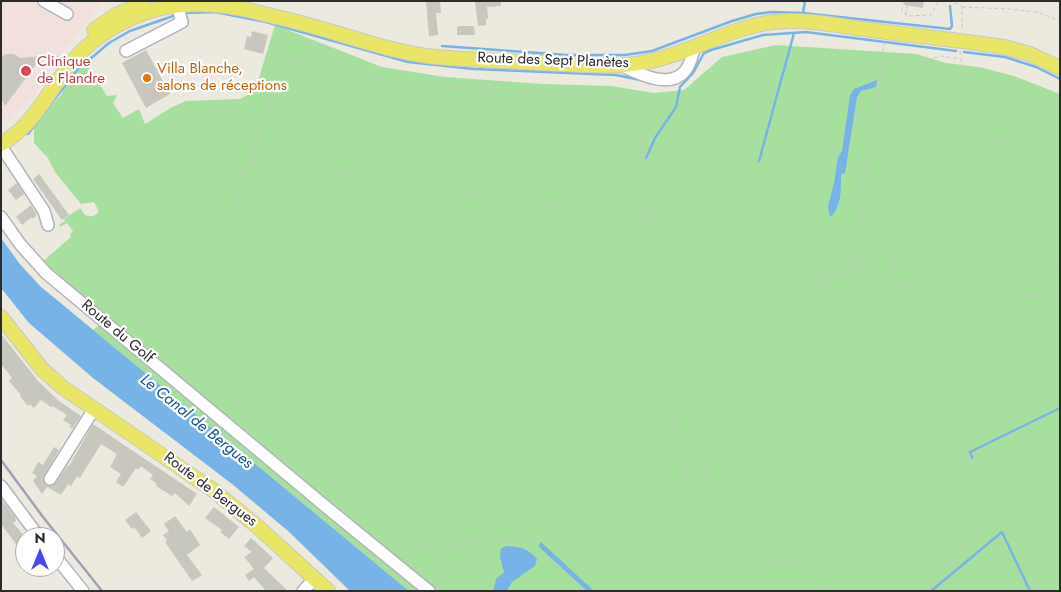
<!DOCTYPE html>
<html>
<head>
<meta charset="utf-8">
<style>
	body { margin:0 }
	#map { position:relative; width:1061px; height:592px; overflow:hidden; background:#ece9de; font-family:Jost,sans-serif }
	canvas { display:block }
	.frame { position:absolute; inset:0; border:2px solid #2b2b2b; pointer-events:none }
	.north { position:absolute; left:15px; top:527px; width:50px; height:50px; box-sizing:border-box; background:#fff; border:1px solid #aaa; border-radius:50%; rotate:0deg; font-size:14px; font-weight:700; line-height:20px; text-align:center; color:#2b2b2b }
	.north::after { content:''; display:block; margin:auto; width:18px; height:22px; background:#4c48f0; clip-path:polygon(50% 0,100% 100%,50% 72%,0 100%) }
</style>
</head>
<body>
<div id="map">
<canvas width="1061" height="592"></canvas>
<div class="frame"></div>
<div class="north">N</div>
</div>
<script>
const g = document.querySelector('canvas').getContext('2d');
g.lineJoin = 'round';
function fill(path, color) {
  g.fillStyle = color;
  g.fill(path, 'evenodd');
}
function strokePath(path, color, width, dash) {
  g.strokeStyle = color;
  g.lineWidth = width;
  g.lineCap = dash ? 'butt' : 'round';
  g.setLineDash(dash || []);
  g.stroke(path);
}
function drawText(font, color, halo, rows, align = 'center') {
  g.font = font + ' Jost,sans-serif';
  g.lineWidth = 4.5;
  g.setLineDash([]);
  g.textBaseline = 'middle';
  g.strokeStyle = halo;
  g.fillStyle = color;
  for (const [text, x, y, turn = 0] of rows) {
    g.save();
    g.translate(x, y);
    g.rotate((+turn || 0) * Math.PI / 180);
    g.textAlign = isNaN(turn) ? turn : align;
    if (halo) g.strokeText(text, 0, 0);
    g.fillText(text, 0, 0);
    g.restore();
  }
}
fill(new Path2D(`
	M1,1H101L96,10L65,48L35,94L10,121H1Z`), '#f2e0dc');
fill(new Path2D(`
	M275,25L382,67L445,77L543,84L611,86L654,93L684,90L722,57L776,45L916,54L946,63L979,67L1014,76L1060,94V591H409L93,330L107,319L41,263L71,237L70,234L73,231L67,223L60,227L59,225L65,221L64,219L80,208L85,215C91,217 95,217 99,211L94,202L81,204L55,172L48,158L34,143V126L61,95L66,82L78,64H86L107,96L117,95L113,103L123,118L139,109L145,124L172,107L186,101L240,99L255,91Z`), '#a7df9e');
fill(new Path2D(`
	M877,80L876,87L861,91L857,97L845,173L841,174C841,188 842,208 830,217L828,206L834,183L838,157L842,151L850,95L854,89Z
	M1,238L19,263L40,286L409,591H350L288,531L232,484L93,378L29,323L1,288Z
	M541,542L594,591H587L538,546Z
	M507,546C519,546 529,549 537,559L535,566L512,582L507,591H493L496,579L504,572L500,557L501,548Z`), '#78b3e8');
strokePath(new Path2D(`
	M184,13L215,12L266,22L408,62L474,69L616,75L640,80
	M803,13L805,1
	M442,46L566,55H625L652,51L732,21L756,14L772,12L803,13L950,29L952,26L950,6
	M964,52L1005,57L1036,67L1060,79
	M28,134L77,70L109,43L130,31L176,15
	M646,158L655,138L676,107L680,87L693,73L704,53L711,50L763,35L806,32L956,51
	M759,161L794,33
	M972,458L970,452L1060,408
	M931,591L1002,532L1030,591`), '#78b3e8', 2.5);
fill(new Path2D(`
	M426,1H440L441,13H436L438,35L429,36Z
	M475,1H501V6L487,7L488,19H486V25L478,26Z
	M904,1H924L923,8L904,5Z
	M460,26H474L475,35H457V27Z
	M252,31L268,35L263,54L244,49L247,36L251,37Z
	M146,50L170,94L146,108L122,63Z
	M6,54H14L20,58L42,56L5,106L1,97V56Z
	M39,174L69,215L62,220L33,179Z
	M17,183L24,194L16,200L8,190Z
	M31,205L37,215L33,219L32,217L22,225L16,217Z
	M1,334L38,381L59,401L81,416L72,429L69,427L71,425L63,420L67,415L53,406L51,407L41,400L34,408L30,404L28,406L20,396L21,395L9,381L12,378L1,364Z
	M93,424L197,494L189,506L175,493L172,496L156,486L157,484L150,479L153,475L141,466L138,470L136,468L123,487L116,482L121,474L110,467L117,454L101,444L80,478L77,476L71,486L68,484L61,495L47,487L42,494L33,481L37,476L32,473L38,462L43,465L54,447L59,450L43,478L46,486L54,485L68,465L69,466Z
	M1,499L15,517L16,521L13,523L25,537V556L1,524Z
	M214,507L239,527L229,539L220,532L222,530L205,518Z
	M136,512L151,531L142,538L134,527L132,529L125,520Z
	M175,516L187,532L190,529L200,545L187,555L202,575L192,581L165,542L167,540L163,535L169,531L164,524Z
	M251,538L273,558L264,568L288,591H266L254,577L249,581L245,575L254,569L244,557L252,552L244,546Z`), '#c8c7bd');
const minor = new Path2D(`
	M44,1L67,14
	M126,51L182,22L177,5
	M620,65C637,73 670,90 685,71C691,64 692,55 695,46
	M1,146L44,211L48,225
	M1,217L20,244L46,273L325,506L429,591
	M50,479L94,409
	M1,486L39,537
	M55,556L83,591
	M303,591L315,578`);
const major = new Path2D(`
	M94,30L116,15L143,4
	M1,144C33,126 46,95 68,67C89,39 123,18 157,9C195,0 231,5 268,15C295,21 320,28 346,36C376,45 405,54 436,57C471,60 507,61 543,63C577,64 612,69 646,62C690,54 729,27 774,22C806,18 839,26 871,30C915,36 960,40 1004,47L1030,54L1060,68
	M1,317L42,369L62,387L213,490L258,527L328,591`);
strokePath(minor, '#b2b2be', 14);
strokePath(major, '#c8c8c8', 16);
strokePath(new Path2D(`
	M903,1L902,11L907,16L931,15L939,1
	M948,1L958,4L962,7V30
	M962,7L1010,9L1037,12L1060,21
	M906,15L908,1
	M960,51L963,77L984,126L1022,177L1029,204L1040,221L1050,258L1060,271
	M252,160L654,222
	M849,270L856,252L860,225L862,188L870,136L878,102L884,42
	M840,276L823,277L770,245L756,239L654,222L642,142L662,112L650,98L416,87L292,60L281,64L250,165L221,236L134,313L379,522L416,547L594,534L675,503L687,478L665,389L667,374L762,308L840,276L889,247L880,207L891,170L892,133L901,96L909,85L921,74L925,60L941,56L960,59
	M897,283L951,297H1018L1060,295
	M758,312C730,337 701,363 684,398L700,445L707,482L726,556L731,563L740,567C768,564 798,557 826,568L829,591
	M121,324L134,314
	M979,477L1039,591
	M688,478L706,482
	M926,591C946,569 987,532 985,501C985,492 980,482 977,474L898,286L889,247L997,145L1060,102`), '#c8c8c8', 1, [4, 2.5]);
strokePath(minor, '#fff', 11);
strokePath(major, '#e9e567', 14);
strokePath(new Path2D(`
	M1,460L43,517L102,591`), '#a3a1b4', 2.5);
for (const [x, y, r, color] of [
	[26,71,6,"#e0444e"],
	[147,78,5,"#e8710a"]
]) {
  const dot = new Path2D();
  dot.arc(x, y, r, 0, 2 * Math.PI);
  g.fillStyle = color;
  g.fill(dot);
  strokePath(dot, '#fff', 2);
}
drawText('15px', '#2b2b2b', '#fff', [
	["Route des Sept Planètes",553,61,2],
	["Route du Golf",117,332,40],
	["Route de Bergues",210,490,37]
]);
drawText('15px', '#be3a42', '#fff', [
	["Clinique",37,62],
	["de Flandre",37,79]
], 'left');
drawText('15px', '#c56008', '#fff', [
	["Villa Blanche,",157,69],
	["salons de réceptions",157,86]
], 'left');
drawText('italic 16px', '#154f95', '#fff', [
	["Le Canal de Bergues",196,422,39]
]);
</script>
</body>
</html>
